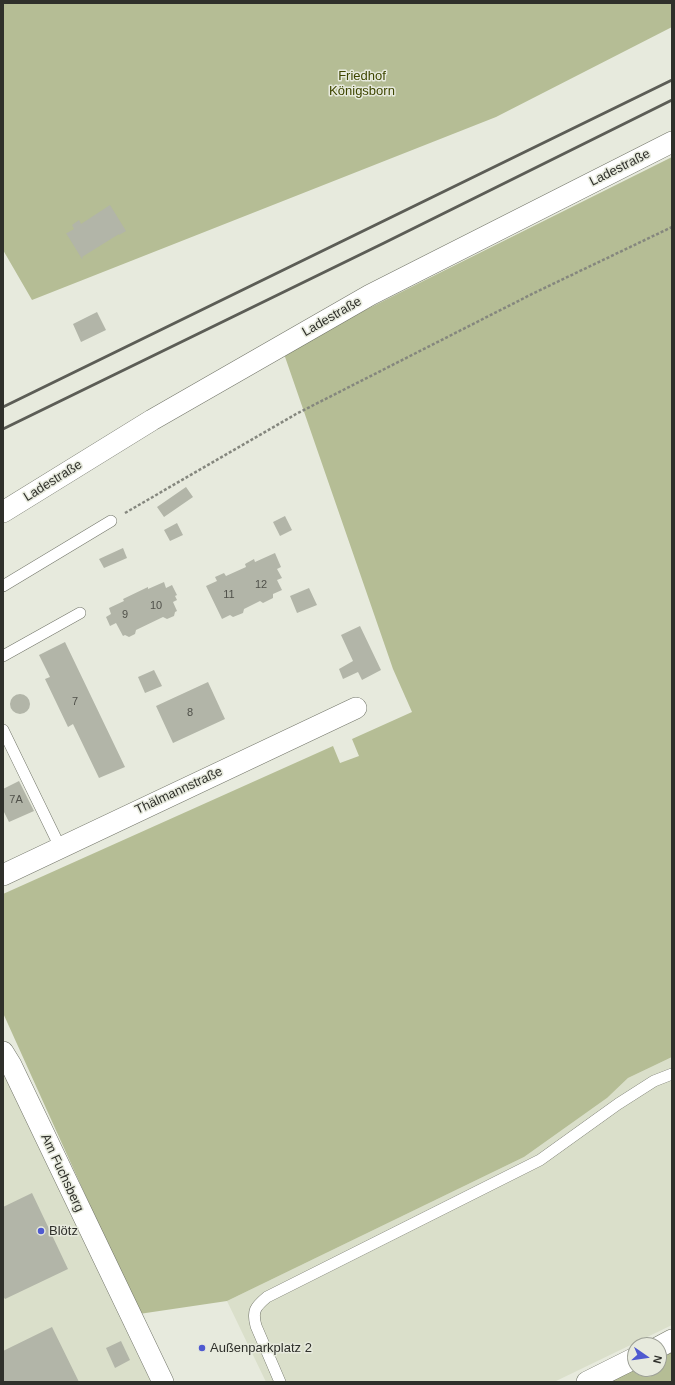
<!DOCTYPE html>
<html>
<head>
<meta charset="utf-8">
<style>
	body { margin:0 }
	#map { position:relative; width:675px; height:1385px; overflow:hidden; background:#e7eadd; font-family:Helvetica,sans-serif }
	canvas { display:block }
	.frame { position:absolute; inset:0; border:4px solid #2f302b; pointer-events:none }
	.north { position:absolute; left:627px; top:1337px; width:40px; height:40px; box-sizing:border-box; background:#e7eadd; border:1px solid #9da096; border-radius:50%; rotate:103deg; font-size:11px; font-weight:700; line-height:16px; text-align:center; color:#2f302b }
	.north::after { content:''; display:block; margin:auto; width:14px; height:18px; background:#4f5ad0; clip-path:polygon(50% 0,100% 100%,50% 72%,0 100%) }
</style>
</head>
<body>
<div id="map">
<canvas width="675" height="1385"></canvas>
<div class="frame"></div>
<div class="north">N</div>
</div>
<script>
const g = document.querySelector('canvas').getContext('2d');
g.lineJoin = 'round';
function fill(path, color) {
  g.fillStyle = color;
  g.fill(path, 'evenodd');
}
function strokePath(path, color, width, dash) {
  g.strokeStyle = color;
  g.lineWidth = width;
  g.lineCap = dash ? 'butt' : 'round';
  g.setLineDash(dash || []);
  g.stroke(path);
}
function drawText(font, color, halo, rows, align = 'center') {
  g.font = font + ' Helvetica,sans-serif';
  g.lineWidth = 3;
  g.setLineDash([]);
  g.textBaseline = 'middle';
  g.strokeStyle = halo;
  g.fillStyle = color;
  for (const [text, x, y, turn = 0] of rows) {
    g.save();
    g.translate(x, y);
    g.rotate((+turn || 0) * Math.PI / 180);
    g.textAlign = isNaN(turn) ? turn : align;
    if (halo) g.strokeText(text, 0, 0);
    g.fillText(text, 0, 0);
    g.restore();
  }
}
fill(new Path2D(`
	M672,1057V1325L554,1382H266L227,1301L524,1157L607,1098L628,1078Z
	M3,1075L7,1081L151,1382H3Z`), '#dadfca');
fill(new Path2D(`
	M3,3H672V27L496,117L32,300L3,250Z
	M672,157V1057L628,1078L607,1098L524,1157L227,1301L139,1314L3,1013V894L333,746L340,763L359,756L352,739L412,712L393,669L283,351Z
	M672,1350V1382H604L635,1369H659V1356Z`), '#b5bd95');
fill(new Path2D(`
	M110,205L126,231L119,235V234L82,257L83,258L82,259L66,233H67L74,229L72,225L79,220L81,224Z
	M97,312L106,330L81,342L73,324Z
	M186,487L193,497L164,517L157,507Z
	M285,516L292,530L280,536L273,522Z
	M177,523L183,535L170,541L164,530Z
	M123,548L127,558L104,568L99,559Z
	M275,553L281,567L277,569L282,578L277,580L282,590L273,594V598L263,603L260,601L244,609L243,613L233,617L230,615L222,619L206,586L217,581L215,577L224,573L226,576L246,567L245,564L254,559L255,562Z
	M164,582L166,588L172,585L177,595L175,596L177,600L173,602L177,611L175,612L174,616L167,619L163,617L136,630L135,634L129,637L125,635L123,636L116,623L110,626L106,617L111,614L109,608L124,601L123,599L148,587V589Z
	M309,588L317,605L297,613L290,596Z
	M360,626L381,670L362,680L358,672L343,679L339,669L353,661L341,635Z
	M65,642L125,767L99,778L73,724L68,727L45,679L50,677L39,655Z
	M154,670L162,686L145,693L138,677Z
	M208,682L225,719L173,743L156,706Z
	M10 704a10 10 0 1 1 20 0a10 10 0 1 1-20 0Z
	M19,781L34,811L9,822L3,810V789Z
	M32,1193L68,1269L5,1299L3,1296V1207Z
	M52,1327L79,1382H3V1351Z
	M121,1341L130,1360L115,1368L106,1348Z`), '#b2b5a8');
const lane = new Path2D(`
	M3,586L111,521
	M3,656L80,613
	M3,730L60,847
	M280,1382L256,1326C252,1311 255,1307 267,1297L540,1160L618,1104L654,1081L672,1074`);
const street = new Path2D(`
	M3,512L152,420L370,295L672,142
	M3,875L356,708
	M3,1052L11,1065L163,1382
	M659,1347L672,1340
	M587,1382L635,1358`);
strokePath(lane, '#717468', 12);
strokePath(street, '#717468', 22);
strokePath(new Path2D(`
	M125,513L296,414L534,293L672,227`), '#85877e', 2.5, [3, 2]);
strokePath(lane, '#fff', 11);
strokePath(street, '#fff', 21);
strokePath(new Path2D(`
	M3,407L672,80
	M3,429L384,243L672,100`), '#5c5d56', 3);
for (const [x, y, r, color] of [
	[41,1231,4,"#4f5ad0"],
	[202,1348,4,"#4f5ad0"]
]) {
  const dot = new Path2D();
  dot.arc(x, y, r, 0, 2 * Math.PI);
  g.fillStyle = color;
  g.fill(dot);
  strokePath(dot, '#e7eadd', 1.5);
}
drawText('11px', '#50514a', null, [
	["12",261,585],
	["11",229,595],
	["10",156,606],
	["9",125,615],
	["7",75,702],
	["8",190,713],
	["7A",16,800]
]);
drawText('13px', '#3e4600', '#e7eadd', [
	["Friedhof",362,76],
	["Königsborn",362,91]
]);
drawText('13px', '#2f302b', '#e7eadd', [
	["Ladestraße",620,168,-27],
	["Ladestraße",332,317,-30],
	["Ladestraße",53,481,-32],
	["Thälmannstraße",179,791,-25],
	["Am Fuchsberg",62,1173,65]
]);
drawText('13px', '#2f302b', '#e7eadd', [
	["Blötz",49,1231],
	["Außenparkplatz 2",210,1348]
], 'left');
</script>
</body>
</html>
